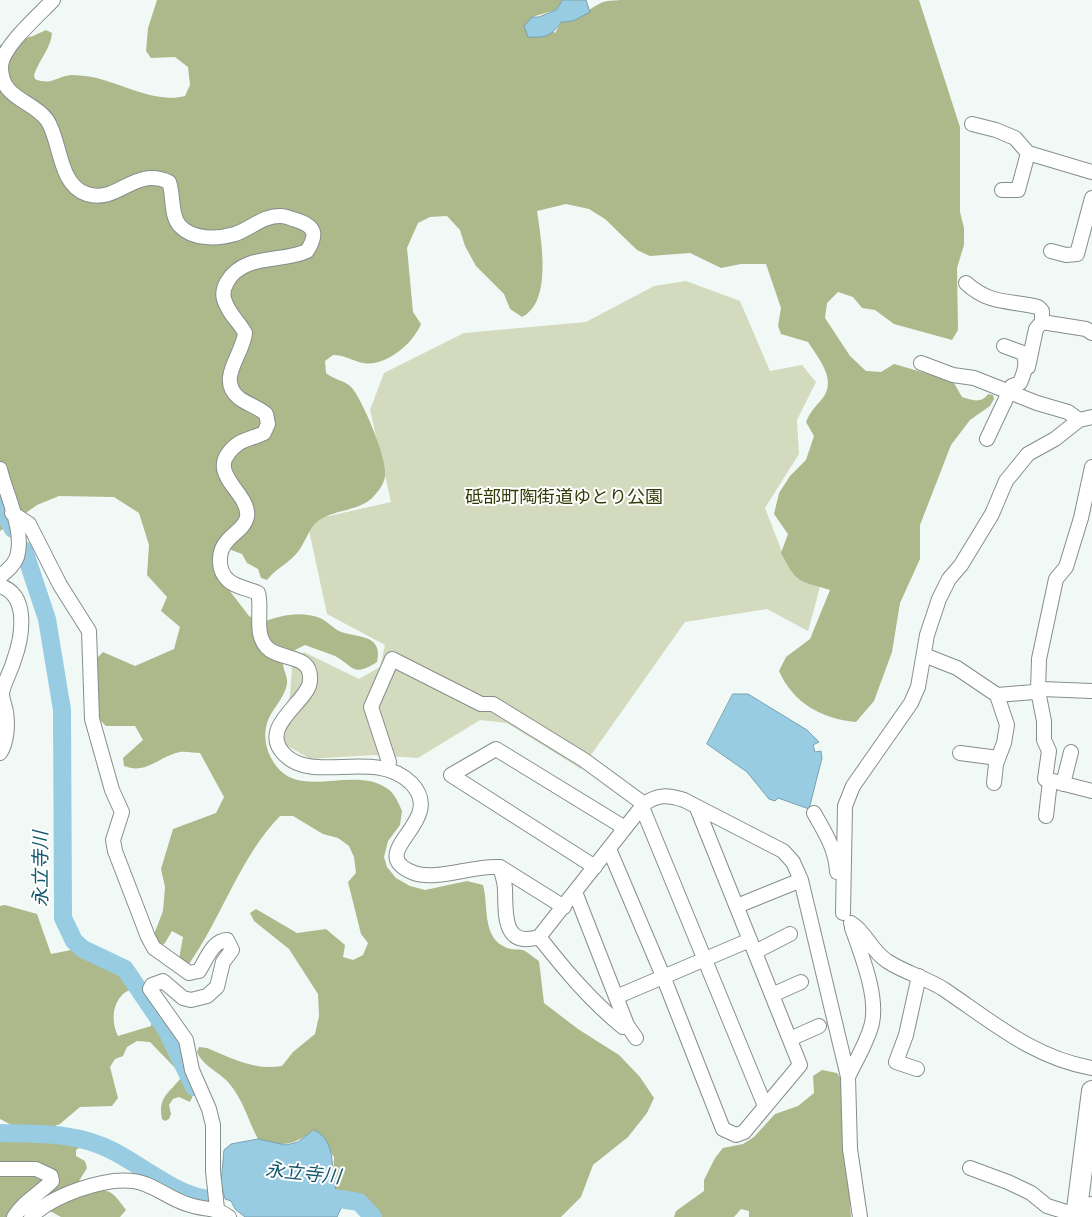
<!DOCTYPE html>
<html>
<head>
<meta charset="utf-8">
<style>
	body { margin:0 }
	canvas { display:block; background:#f1f9f6 }
</style>
</head>
<body>
<canvas width="1092" height="1217"></canvas>
<script>
const g = document.querySelector('canvas').getContext('2d');
g.lineJoin = 'round';
function fill(path, color) {
  g.fillStyle = color;
  g.fill(path, 'evenodd');
}
function strokePath(path, color, width, dash) {
  g.strokeStyle = color;
  g.lineWidth = width;
  g.lineCap = dash ? 'butt' : 'round';
  g.setLineDash(dash || []);
  g.stroke(path);
}
function drawText(font, color, halo, rows, align = 'center') {
  g.font = font + ' "Noto Sans","Noto Sans JP",sans-serif';
  g.lineWidth = 4;
  g.setLineDash([]);
  g.textBaseline = 'middle';
  g.strokeStyle = halo;
  g.fillStyle = color;
  for (const [text, x, y, turn = 0] of rows) {
    g.save();
    g.translate(x, y);
    g.rotate((+turn || 0) * Math.PI / 180);
    g.textAlign = isNaN(turn) ? turn : align;
    if (halo) g.strokeText(text, 0, 0);
    g.fillText(text, 0, 0);
    g.restore();
  }
}
fill(new Path2D(`
	M686,281L740,301L770,371L802,365L816,382L797,420L799,454L765,508L786,562L820,587L808,631L767,609L685,622L581,769L507,723L480,720L418,758L374,755L310,759L271,736L290,696L292,667L304,652L359,679L380,667L385,645L327,614L307,521L391,502L370,410L384,373L464,333L586,322L654,286Z`), '#d3dabe');
fill(new Path2D(`
	M157,0H563L556,10L532,17L555,33L561,22C583,20 584,11 601,3C606,0 615,1 620,0H919L960,127V212L964,228V245L957,268L958,330L952,340L894,324L875,310L862,308L853,297L838,292L827,303L825,318L850,356L866,371L881,372L894,364L946,379L954,383L962,397C972,400 981,404 988,394L993,395L994,399L990,406L970,420L951,445L920,525V559L900,603L892,652L874,701L856,722C822,719 793,703 779,671L786,657L810,639L830,590C798,580 798,585 781,553L788,534L774,514L779,493L790,476L806,460L814,436L806,422C810,412 815,407 822,399C838,380 818,358 808,342L781,334L778,326L781,308L766,264H741L721,268L690,253L650,256L637,250L605,219L589,209L566,204L537,211C541,239 553,302 522,317L510,309L504,294L476,266L465,246L460,230L447,216L430,217L418,223L407,248L413,312L421,324C413,344 383,370 359,362C349,359 344,355 333,355L325,361L326,373C334,380 345,380 352,388C363,401 388,460 385,476C384,485 377,493 371,499C357,511 333,510 318,521C309,527 305,544 297,553C288,564 275,569 267,580L261,578L258,569L247,563L242,554L226,548L216,573L249,616L260,623C278,616 300,610 320,618C327,621 332,627 339,631C355,638 384,633 377,662C352,678 354,666 335,656C326,652 314,649 305,645L295,650L283,665C284,671 288,678 287,684C285,695 277,704 271,714C261,731 265,752 277,767C302,799 355,765 388,789C395,794 399,804 402,811L400,825L388,841L384,857L387,867L396,878L410,886L425,890L467,881L483,885C489,905 481,938 507,948C512,950 518,949 523,950C528,952 534,958 539,961L544,1003L578,1029L619,1055L640,1077L654,1098L647,1113L628,1137L593,1165L581,1197L561,1217H365L367,1213L362,1199L337,1193L333,1183L334,1157L314,1130C293,1146 283,1147 258,1139C247,1118 244,1101 228,1082C218,1071 204,1067 197,1052L199,1047L207,1048C231,1058 255,1071 282,1066L293,1052L315,1034L319,1016L318,994L289,949L254,921L250,913L256,909L297,933L326,929L345,945L343,957L353,960L363,955L368,943L361,934L348,882L356,873L354,857L349,846L338,838L323,834L293,816H280C240,857 222,917 189,964L179,959L183,937L172,931L165,943L160,946L153,937L163,911L165,887L161,869L173,829L216,813L224,797L200,753C194,753 186,751 180,752C159,756 147,775 124,766L123,758L143,740L135,726H106L94,714L98,673L94,661L103,652L135,666L174,649L180,627L161,611L167,597L147,575L149,545L139,513L114,497L59,496L37,505L0,531V45L33,36L46,30L52,33C51,48 39,60 34,75L35,79C52,86 57,76 72,75C78,75 86,76 92,77C121,83 156,104 185,96L190,85L188,67L175,57L151,58L146,51L148,28Z
	M5,905L37,914L51,954L76,949L98,955L133,976L136,985C132,990 128,990 123,994C111,1006 112,1023 118,1036L151,1026L152,1017L147,1012L144,1004L146,1000L151,1001L163,1015L195,1091L190,1102L179,1097L173,1099L169,1105L171,1114L169,1119L165,1121L162,1119C158,1097 168,1094 180,1079V1073L150,1042L137,1041L127,1047L123,1056L115,1059L110,1067L118,1098L112,1106L80,1107L60,1124L44,1130L15,1127L0,1119V906Z
	M822,1070L837,1073L842,1080L851,1217H749V1211L741,1209L734,1217H674L676,1211L704,1191V1180L715,1158L723,1148L743,1144L754,1137L775,1114L798,1106L814,1093L813,1076Z
	M71,1139L81,1143V1147L76,1150V1156L85,1161L87,1168L79,1181L87,1193C109,1186 113,1192 126,1210L120,1217H61L37,1204L26,1210L21,1217H0V1142Z`), '#adb88b');
const water = new Path2D(`
	M563,0H586L590,12L573,21L561,22C552,36 545,38 528,37L524,26L532,17H539L556,10Z
	M733,694H748L807,730L819,742L813,745L815,752L821,751L822,758L809,809L778,798L775,801L769,799L747,772L707,744Z
	M314,1130C339,1141 329,1174 337,1193L346,1197L337,1217H245L235,1209L231,1201L225,1199L221,1183L224,1150L231,1144L258,1139L286,1145L298,1142Z`);
fill(water, '#98cce2');
strokePath(water, '#7ba0af', 1);
strokePath(new Path2D(`
	M0,506L13,529
	M24,550L47,619L62,710L63,918L74,941L83,949L125,969L167,1031L194,1087
	M0,1133C40,1134 77,1132 113,1151C141,1165 177,1196 209,1199
	M322,1196L359,1202L373,1217`), '#98cce2', 18);
const minor = new Path2D(`
	M53,0C39,15 4,45 1,65C0,100 32,99 47,120C61,140 58,185 87,194C118,204 134,166 169,182C174,195 170,216 180,226C193,240 218,239 235,234C250,229 264,215 281,216C286,216 292,219 296,220C315,226 318,234 307,251C282,263 243,253 227,282C223,289 222,297 226,304C230,315 240,323 245,333C243,355 216,379 239,398C247,404 258,407 266,414L268,424L264,433C256,437 246,439 239,443C199,472 251,491 247,517C245,527 235,532 228,540C217,551 217,571 229,581C236,587 249,589 258,593C263,610 252,637 270,650C287,661 312,655 310,681C309,702 256,727 285,755C314,784 375,748 411,783C449,822 361,852 414,873C436,881 474,865 500,867C502,875 505,881 505,890C506,913 502,948 539,937L644,804C658,794 668,795 684,800L783,851L793,862L801,880L848,1077L850,1149L860,1217
	M972,124L996,130L1015,138L1028,153L1092,172
	M1002,190H1018L1028,153
	M1051,251L1066,255L1077,254L1092,198
	M966,283C990,305 1009,300 1038,307L1042,311V322L1086,329L1092,333
	M921,363L953,375L974,378L1037,403L1068,412L1079,420
	M1028,367L1036,329L1042,322
	M987,439L1012,386L1020,383C1024,373 1028,363 1023,353L1004,346
	M1092,467L1081,518L1066,567L1056,579L1039,659L1038,691L1044,721V740L1049,751L1045,779L1092,791
	M0,469C6,495 25,530 17,557C14,565 8,570 2,575L0,574
	M12,513L29,524L60,585L89,631L92,719L112,790L122,812L113,840L115,851L148,937L154,948L189,973L199,971C206,960 213,940 227,940L232,950L223,962L217,987L207,996L191,1000L183,998L163,981L152,985L150,989L186,1040L192,1070L209,1109L213,1125V1171L217,1209
	M0,586C30,595 22,638 14,660C11,671 4,682 2,693C2,700 5,705 6,712C8,724 7,743 0,753
	M924,655L957,668L997,695L1034,692L1042,689L1092,691
	M960,753L998,758
	M387,769L389,762L371,707L392,659L481,704H493L584,760L644,804
	M994,783L996,764L1004,743L1007,725L997,695
	M1063,784L1071,752
	M642,807L765,1106
	M814,813C825,833 836,849 837,872
	M1046,816L1050,781
	M609,849L663,976L723,1129L736,1135L744,1132L800,1065L697,808
	M500,867L564,907
	M595,867L451,775L496,749L625,828
	M575,892L627,1025L636,1038
	M737,906L801,880
	M843,913L845,806L853,786L911,703L918,687L927,635L939,599L949,579L961,565L992,514L1006,481L1028,454L1055,439L1079,420L1092,417
	M851,923C866,932 871,951 887,961C905,973 927,978 945,990C992,1022 1034,1058 1092,1068
	M539,937C565,970 590,1000 623,1027L627,1025
	M755,952L790,934
	M772,995L801,982
	M616,997L750,940
	M790,1039L819,1026
	M917,1069L896,1062L906,1035L919,976
	M848,1077C856,1060 868,1041 872,1023C878,995 861,954 852,928
	M970,1168L1008,1182L1031,1193L1047,1206L1076,1215
	M0,1169H36L51,1176L52,1181C39,1194 24,1201 14,1217
	M31,1217C51,1196 104,1177 133,1181C153,1183 170,1200 190,1205C204,1210 216,1207 229,1217`);
const highway = new Path2D(`
	M1076,1217L1092,1091
	M1091,1217L1092,1207`);
strokePath(minor, '#868e8b', 16);
strokePath(highway, '#868e8b', 22);
strokePath(minor, '#fff', 14);
strokePath(highway, '#fff', 20);
drawText('18px', '#313a04', '#fff', [
	["砥部町陶街道ゆとり公園",564,498]
]);
drawText('italic 19px', '#14586e', '#fff', [
	["永立寺川",42,869,-90],
	["永立寺川",303,1174,6]
]);
</script>
</body>
</html>
